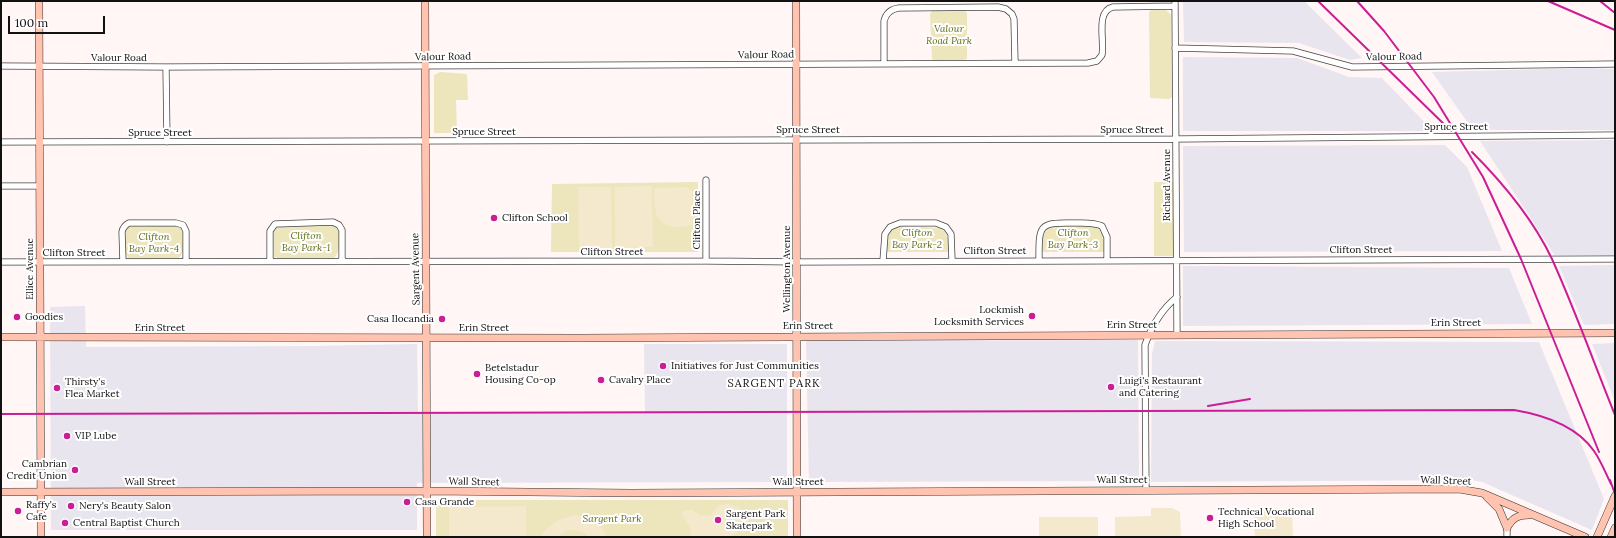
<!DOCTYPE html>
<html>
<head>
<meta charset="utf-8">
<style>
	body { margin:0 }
	#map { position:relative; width:1616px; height:538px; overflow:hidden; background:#fff6f5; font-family:Lora,serif }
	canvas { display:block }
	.frame { position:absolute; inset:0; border:2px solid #111; pointer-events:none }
	.scale { position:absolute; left:8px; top:16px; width:97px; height:18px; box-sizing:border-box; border:2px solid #111; border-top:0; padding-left:5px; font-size:12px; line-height:14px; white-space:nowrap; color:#111; -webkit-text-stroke:3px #fff; paint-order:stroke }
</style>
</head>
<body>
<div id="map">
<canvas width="1616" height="538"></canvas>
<div class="frame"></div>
<div class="scale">100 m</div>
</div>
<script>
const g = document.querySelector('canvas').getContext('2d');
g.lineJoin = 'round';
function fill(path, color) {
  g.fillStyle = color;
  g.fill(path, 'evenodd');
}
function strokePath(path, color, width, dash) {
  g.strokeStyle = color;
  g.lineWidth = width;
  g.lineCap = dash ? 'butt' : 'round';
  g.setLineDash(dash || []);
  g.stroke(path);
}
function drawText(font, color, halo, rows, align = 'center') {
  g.font = font + ' Lora,serif';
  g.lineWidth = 4;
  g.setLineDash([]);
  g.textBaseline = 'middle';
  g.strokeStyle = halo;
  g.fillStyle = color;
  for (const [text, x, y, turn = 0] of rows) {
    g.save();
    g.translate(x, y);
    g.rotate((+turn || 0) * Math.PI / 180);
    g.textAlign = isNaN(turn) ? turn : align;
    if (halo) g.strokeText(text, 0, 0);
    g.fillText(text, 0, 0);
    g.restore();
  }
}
fill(new Path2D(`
	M1183,1H1304L1362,58L1350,60L1299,43L1184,42Z
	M1183,57L1297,58L1349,77L1382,78L1433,131H1183Z
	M1587,68L1615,69V130H1473L1432,72Z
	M1615,140V255H1554L1545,240L1480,141Z
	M1445,145L1467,167L1502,251L1184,252L1183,146Z
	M1615,265V324L1584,325L1559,266Z
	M1183,266L1509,268L1532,324L1183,326Z
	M85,306L86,347L315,346L417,344L418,413H645L644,344H787V482L417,483V530H51L50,307Z
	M1138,340L1139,481L809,482L806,341Z
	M1155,341L1539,342L1604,499L1592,530L1482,482L1472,480L1151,482L1152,354Z
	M1615,343V401L1592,344Z`), '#e8e5ef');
fill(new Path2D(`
	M933,10H964L967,13V59L963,60H934L932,59L930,14Z
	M1151,10H1166L1171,15L1172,97L1169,99L1150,98L1149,12Z
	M440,72L467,74L468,100H456L457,133H434V75Z
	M698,182V252H551L552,184Z
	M1154,182H1173V256H1154Z
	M331,225C334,226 337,228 339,231C341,239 340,254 333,259H281L274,257L273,231L280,226Z
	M133,226H176L180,227C185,235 186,255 177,259H132L128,258C123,250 124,236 127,228Z
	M898,226L940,228C949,233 948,242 948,252H886C886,241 885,231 898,226Z
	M1055,226C1066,226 1096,222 1102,232C1105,238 1104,246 1104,252H1042C1042,240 1041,229 1055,226Z
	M436,500H788V537H436Z`), '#ede5bb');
fill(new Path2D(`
	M652,186L653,247L615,248V187Z
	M578,187H611L612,249H579Z
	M687,187L692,191V225C658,233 653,217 654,188Z
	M728,504L739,507L742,512L748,516L749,522L731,537H691C691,528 687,520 681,514L682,512L691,509L701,516L705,515L706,516L711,515L717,506Z
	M526,506V537H449V507Z
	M1151,508H1172L1180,512L1181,537H1115V517L1151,516Z
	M1253,508H1287L1292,512L1293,537H1255Z
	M575,515C590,517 601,523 607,537H588L583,532L574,530H568L557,537H541C548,523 560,518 575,515Z
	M1039,517H1098V537H1039Z`), '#f4e8cd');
const street = new Path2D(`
	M1175,1L1177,335
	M1175,48L1293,51L1352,67L1615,64
	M884,64V21C886,13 891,9 899,8L998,7L1006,9L1012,14L1014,19L1015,63
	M1,66L166,67L1088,63L1097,61L1102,55C1105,42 1095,11 1113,7L1175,6
	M166,67L167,142
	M1,142L1176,139L1615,135
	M706,180V261
	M1,186H39
	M1039,260C1039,226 1038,222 1074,223C1083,223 1093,222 1102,226L1107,237V261
	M270,261V231L275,224L333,222L339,225L342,230V261
	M883,261L885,234L890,227L900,223H936L946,227L951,234L952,260
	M1,262L706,261L804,262L1615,259
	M123,262L122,232C123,227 125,225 129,223H176L183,225L186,231V262
	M1146,490L1145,345C1151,328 1162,309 1177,297
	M1507,528V537`);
const secondary = new Path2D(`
	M39,1L41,537
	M425,1L427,537
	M796,1L797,537
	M1,337L580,338L1615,333
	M1,492L427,491L631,493L1459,489L1482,493L1585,537
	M1487,497L1499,509L1507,528
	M1507,528C1512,518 1518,515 1529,515
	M1597,537L1615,496
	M1611,537L1615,528`);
strokePath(street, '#444', 7);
strokePath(secondary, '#333', 8);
strokePath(street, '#fff', 5.5);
strokePath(secondary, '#ffc3b0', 7);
strokePath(new Path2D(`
	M1318,1L1451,131
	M1357,1L1384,31L1434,97L1483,177L1521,259L1599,452
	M1548,1L1615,30
	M1600,1L1615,13
	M1472,152C1503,183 1533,219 1552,259C1575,310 1594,363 1615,415
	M1208,406L1250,399
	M1,414L1514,410C1544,415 1576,425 1594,451C1601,461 1606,474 1611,484
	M1610,480L1615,494`), '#cb1e96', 2);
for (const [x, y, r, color] of [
	[494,218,4,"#cb1e96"],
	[1032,316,4,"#cb1e96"],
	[17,317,4,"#cb1e96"],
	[442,319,4,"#cb1e96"],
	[663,366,4,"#cb1e96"],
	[477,374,4,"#cb1e96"],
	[601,380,4,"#cb1e96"],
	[1111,387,4,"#cb1e96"],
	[57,388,4,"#cb1e96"],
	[67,436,4,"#cb1e96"],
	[75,470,4,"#cb1e96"],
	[407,502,4,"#cb1e96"],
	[71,506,4,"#cb1e96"],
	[18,511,4,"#cb1e96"],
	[1210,518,4,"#cb1e96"],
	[718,520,4,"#cb1e96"],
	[65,523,4,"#cb1e96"]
]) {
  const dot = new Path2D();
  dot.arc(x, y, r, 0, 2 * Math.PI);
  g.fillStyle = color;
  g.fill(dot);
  strokePath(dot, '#fff', 1.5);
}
drawText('italic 10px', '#626f1b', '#fff', [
	["Valour",949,29],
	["Road Park",949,41],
	["Clifton",917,233],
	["Bay Park-2",917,245],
	["Clifton",1073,233],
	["Bay Park-3",1073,245],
	["Clifton",306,236],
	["Bay Park-1",306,248],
	["Clifton",154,237],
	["Bay Park-4",154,249],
	["Sargent Park",612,519]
]);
drawText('10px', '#111', '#fff', [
	["Valour Road",766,55,-1],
	["Valour Road",443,57,-1],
	["Valour Road",1394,57,-1],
	["Valour Road",119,58],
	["Spruce Street",1456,127],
	["Spruce Street",808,130],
	["Spruce Street",1132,130],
	["Spruce Street",484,132],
	["Spruce Street",160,133],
	["Richard Avenue",1167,185,-90],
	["Clifton Place",697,220,-90],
	["Clifton Street",1361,250],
	["Clifton Street",995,251],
	["Clifton Street",612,252],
	["Clifton Street",74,253],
	["Ellice Avenue",30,269,-90],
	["Sargent Avenue",416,269,-91],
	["Wellington Avenue",787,269,-90],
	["Erin Street",1456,323],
	["Erin Street",1132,325],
	["Erin Street",808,326],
	["Erin Street",160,328],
	["Erin Street",484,328],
	["Wall Street",1122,480],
	["Wall Street",1446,481,2],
	["Wall Street",150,482],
	["Wall Street",474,482,1],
	["Wall Street",798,482]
]);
drawText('10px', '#111', '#fff', [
	["Clifton School",502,218],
	["Lockmish",1024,310,"right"],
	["Locksmith Services",1024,322,"right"],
	["Goodies",25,317],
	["Casa Ilocandia",434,319,"right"],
	["Initiatives for Just Communities",671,366],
	["Betelstadur",485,368],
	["Housing Co-op",485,380],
	["Cavalry Place",609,380],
	["Luigi's Restaurant",1119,381],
	["and Catering",1119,393],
	["Thirsty's",65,382],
	["Flea Market",65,394],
	["VIP Lube",75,436],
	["Cambrian",67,464,"right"],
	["Credit Union",67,476,"right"],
	["Casa Grande",415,502],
	["Raffy's",26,505],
	["Cafe",26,517],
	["Nery's Beauty Salon",79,506],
	["Technical Vocational",1218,512],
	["High School",1218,524],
	["Sargent Park",726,514],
	["Skatepark",726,526],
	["Central Baptist Church",73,523]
], 'left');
g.letterSpacing = '1px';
drawText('11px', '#111', '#fff', [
	["SARGENT PARK",774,384]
]);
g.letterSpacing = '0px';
</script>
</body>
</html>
